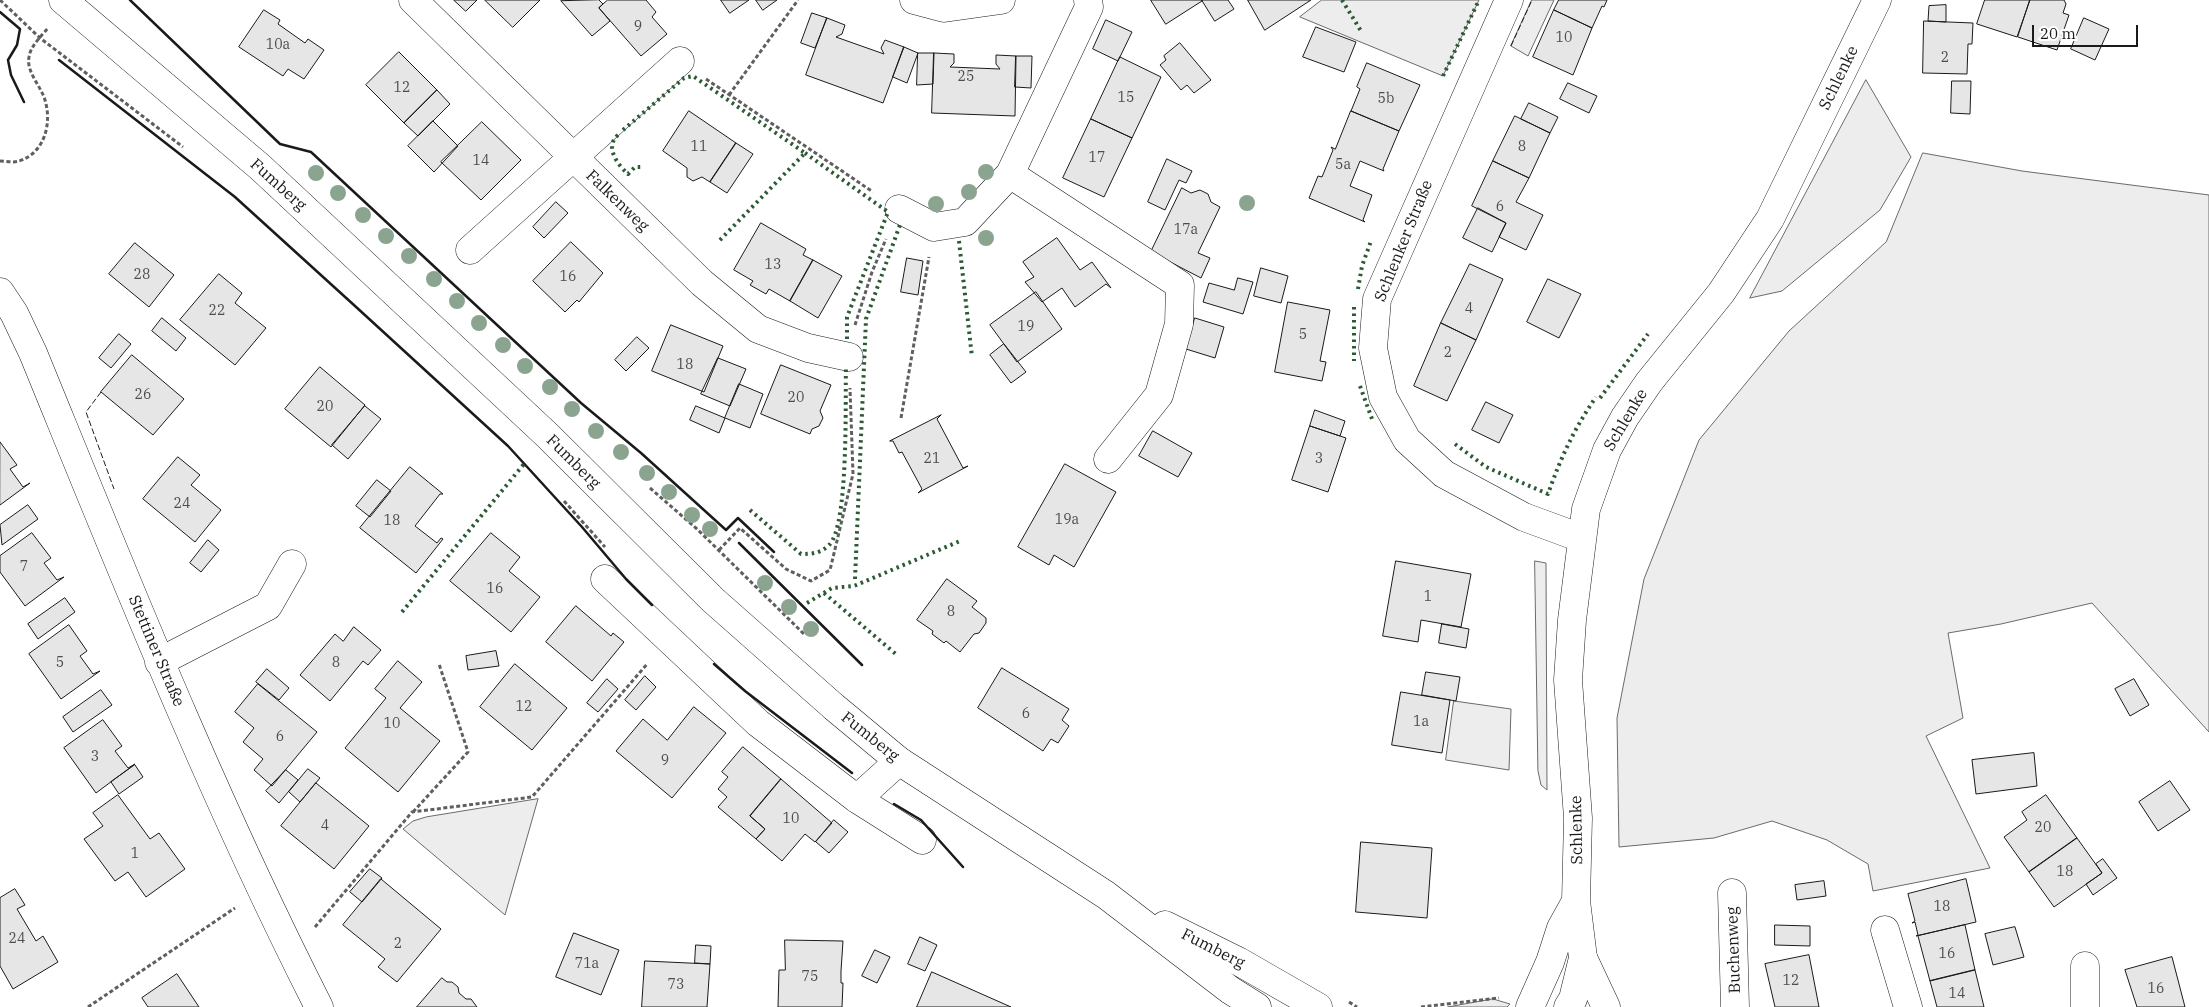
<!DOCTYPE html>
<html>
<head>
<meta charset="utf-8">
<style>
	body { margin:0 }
	#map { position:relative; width:2209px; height:1007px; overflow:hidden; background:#fff; font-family:"IBM Plex Serif",serif }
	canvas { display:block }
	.scale { position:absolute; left:2032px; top:25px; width:106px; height:22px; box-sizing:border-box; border:2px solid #1a1a1a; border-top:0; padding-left:6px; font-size:15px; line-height:18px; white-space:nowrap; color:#1a1a1a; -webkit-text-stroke:4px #fff; paint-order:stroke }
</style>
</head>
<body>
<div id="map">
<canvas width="2209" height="1007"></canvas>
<div class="scale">20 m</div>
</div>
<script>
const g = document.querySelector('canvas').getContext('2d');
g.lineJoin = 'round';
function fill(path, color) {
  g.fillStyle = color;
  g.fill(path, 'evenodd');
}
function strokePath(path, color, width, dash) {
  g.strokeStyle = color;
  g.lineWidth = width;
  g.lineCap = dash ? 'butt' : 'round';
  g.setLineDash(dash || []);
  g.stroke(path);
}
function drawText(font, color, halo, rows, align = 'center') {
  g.font = font + ' "IBM Plex Serif",serif';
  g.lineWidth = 4;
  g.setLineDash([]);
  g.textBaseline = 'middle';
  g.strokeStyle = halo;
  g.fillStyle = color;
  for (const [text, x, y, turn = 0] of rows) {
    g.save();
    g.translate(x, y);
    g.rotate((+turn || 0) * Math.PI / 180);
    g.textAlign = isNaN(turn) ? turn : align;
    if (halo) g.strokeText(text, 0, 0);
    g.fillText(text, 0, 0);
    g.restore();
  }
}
const built = new Path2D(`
	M1322,0H1479L1443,76L1300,17Z
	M1532,0H1554L1528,56L1511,46Z
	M1866,80L1911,157L1880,210L1782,291L1750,298Z
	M1923,153L2022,171L2209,195V732L2092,603L2001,624L1948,633L1963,718L1926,736L1990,868L1873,891L1868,864L1827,840L1772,821L1714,838L1619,847L1617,718L1644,579L1699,440L1789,331L1886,242Z
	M1535,561L1546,563L1547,790L1541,785L1538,771Z
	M1454,701L1511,709L1509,770L1446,760Z
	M538,799L505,915L403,829L413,821L426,817Z
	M1493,999L1510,1004L1507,1007H1448Z`);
fill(built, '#ededed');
strokePath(built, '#6a6a6a', 1);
const building = new Path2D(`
	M454,0H477L466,11Z
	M485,0H540L513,27Z
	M599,0L603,4L599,8L610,21L592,36L561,1Z
	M608,0H646L656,12L652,17L667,34L641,56L599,8Z
	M721,0H749L730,13Z
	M756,0H777L763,10Z
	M1151,0H1202V1L1166,24Z
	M1202,0H1228L1234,9L1215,21Z
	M1248,0H1311L1265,30Z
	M1559,0H1607L1604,7L1602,6L1592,28L1554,10Z
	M1985,0H2030L2017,37L1977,24Z
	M2030,0H2064L2066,4L2063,13L2069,15L2057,50L2018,37Z
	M1946,5V22L1928,21L1929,6Z
	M264,10L280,20L278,24L305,43L308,39L324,50L304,79L288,69L283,76L239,47Z
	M1554,10L1592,28L1573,75L1533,57Z
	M812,13L827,18L815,48L801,43Z
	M827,18L845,25L842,34L836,37L884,54L881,48L885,40L904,47L883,103L806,75Z
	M2084,18L2109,29L2095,60L2071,49Z
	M1106,20L1132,32L1118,61L1093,49Z
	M1924,21L1973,23L1972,44H1968L1967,74L1923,73Z
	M1316,27L1356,42L1344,72L1303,57Z
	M1180,43L1211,80L1194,93L1187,85L1181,90L1160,65L1166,60L1164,56Z
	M904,47L918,53L907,83L893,77Z
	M399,52L437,90L404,123L366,85Z
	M918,53H934L933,84L917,85Z
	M934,53L954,54V63L950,67L1000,69L996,64V55L1016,56L1015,116L932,113Z
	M1016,56H1032L1031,88L1015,87Z
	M1120,57L1161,77L1132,138L1091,119Z
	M1367,63L1420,85L1399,131L1351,111L1360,89L1357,87Z
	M1952,81H1971L1970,114L1951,113Z
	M1568,83L1597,96L1589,113L1560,99Z
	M437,90L450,104L418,136L404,123Z
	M1529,103L1558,117L1550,133L1521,119Z
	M689,111L736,143L710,182L702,177L693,181L687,177V168L663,151Z
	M1351,111L1399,131L1383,169L1384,171L1360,161L1350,186L1372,195L1363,220L1365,222L1309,198L1318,176L1322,177L1333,150L1331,147L1335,149Z
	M1515,116L1550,133L1529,178L1493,161Z
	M1091,119L1132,138L1104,197L1063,178Z
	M433,121L458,146L434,172L408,146Z
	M482,122L521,160L481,200L441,162Z
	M736,143L753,154L727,193L710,182Z
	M1167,159L1192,171L1186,183L1179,180L1165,210L1148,202Z
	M1493,161L1529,178L1516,202L1543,215L1526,250L1499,237L1506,223L1472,206Z
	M1182,188L1191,193L1200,190L1208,194L1211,202L1220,207L1198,253L1210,258L1201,278L1151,252Z
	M556,202L568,213L544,238L533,227Z
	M1478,208L1506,223L1492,252L1463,238Z
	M761,223L806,249L803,255L813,260L790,301L769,289L766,294L750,285L753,281L734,270Z
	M1057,238L1080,270L1092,262L1111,288L1106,284L1075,307L1062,288L1042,302L1025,282L1034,277L1023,262Z
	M571,242L603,273L579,302L577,300L565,312L533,281Z
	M135,243L174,275L149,307L109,274Z
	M907,258L923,261L918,295L901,292Z
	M813,260L842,276L818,318L790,301Z
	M1470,264L1503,279L1476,340L1441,323Z
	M1261,268L1288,276L1281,303L1254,296Z
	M219,274L242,293L235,303L266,328L235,365L180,320Z
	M1238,278L1253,282L1243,314L1203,302L1209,283L1234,290Z
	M1548,279L1581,294L1559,338L1527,322Z
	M1036,292L1062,329L1017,362L990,325Z
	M1288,302L1330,310L1320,361L1326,362L1322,381L1275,372Z
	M162,318L186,338L176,351L152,331Z
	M1195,318L1224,327L1215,358L1186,349Z
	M1441,323L1476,340L1447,401L1414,386Z
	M671,325L723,346L704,392L652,371Z
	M119,334L131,344L111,368L99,358Z
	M637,337L649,348L626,371L615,360Z
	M1004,344L1026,372L1011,383L990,355Z
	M132,355L184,399L153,435L101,392Z
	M718,358L746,369L730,406L701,394Z
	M781,365L831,385L820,411L823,418L819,426L812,429L810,434L761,414Z
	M320,367L365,405L331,447L285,409Z
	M739,384L763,394L750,428L725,418Z
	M1486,402L1513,415L1499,443L1472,430Z
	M365,406L381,419L348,459L332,445Z
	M696,406L725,418L719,433L690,420Z
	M1315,410L1345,421L1340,436L1310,426Z
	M941,415L937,419L963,468L968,466L918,493L922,489L902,452L899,453L893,441H890Z
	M1310,426L1346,438L1328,492L1292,480Z
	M1153,431L1192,453L1178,477L1139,456Z
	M0,442L17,465L10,469L23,487L30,483L0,505Z
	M178,457L200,475L191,485L221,510L195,542L143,499Z
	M1065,464L1116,492L1074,567L1054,555L1049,565L1018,547Z
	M410,467L443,494H440L415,526L437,543L441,538L443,539L416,573L360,528Z
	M377,480L391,491L370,517L356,506Z
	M28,505L38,519L2,545L0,525Z
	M32,533L51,558L44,563L57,580L64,577L25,606L0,572V556Z
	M491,533L520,557L509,571L540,597L511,632L450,581Z
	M208,540L219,550L201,572L190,563Z
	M1396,561L1471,574L1461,627L1421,620L1418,642L1383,636Z
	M947,579L977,601L972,607L986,618V623L979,633L974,634L960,652L946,641L944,643L932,634L933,631L917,620Z
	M65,598L75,612L38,639L28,624Z
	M576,606L611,636L613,633L624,642L592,681L546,642Z
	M1442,624L1469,629L1466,648L1439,643Z
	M69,625L87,651L80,656L93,674L100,671L61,699L29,654Z
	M354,627L381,650L368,665L363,661L330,701L300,675L335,634L343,641Z
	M496,651L499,666L468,670L466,656Z
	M398,661L422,682L400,708L440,741L398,792L345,748L386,698L375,689Z
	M515,664L567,708L532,750L480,707Z
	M1002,668L1069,709L1062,720L1069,726L1058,743L1051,739L1043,751L978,708Z
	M267,669L289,688L279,700L256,682Z
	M1426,672L1460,677L1456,701L1422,695Z
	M645,676L656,687L636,710L625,700Z
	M607,679L618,689L598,712L587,703Z
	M2134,679L2149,705L2130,716L2115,689Z
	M258,684L317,732L272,786L254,770L263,759L243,742L254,728L235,712Z
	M101,690L112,705L73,732L63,717Z
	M1401,692L1450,700L1442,753L1392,745Z
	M694,707L726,733L672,798L616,751L643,719L667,740Z
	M103,720L122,746L115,751L128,768L135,764L96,793L64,748Z
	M743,747L781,779L750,816L765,829L756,839L718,807L727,797L718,789L728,777L722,772Z
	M2034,753L2037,786L1976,794L1972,760Z
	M135,765L143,777L119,794L111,782Z
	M308,769L320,778L300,802L289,792Z
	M286,770L298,780L279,803L266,791Z
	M781,779L832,823L815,842L805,834L782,861L756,839L765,829L750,816Z
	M2170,781L2190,810L2158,831L2139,802Z
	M316,783L369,826L334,869L281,826Z
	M118,795L150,839L159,833L185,869L146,897L128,872L115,881L84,839L103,826L93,813Z
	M2046,795L2077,838L2029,872L2004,837L2027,820L2022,812Z
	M834,820L848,832L829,853L816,842Z
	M2077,838L2102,873L2054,907L2029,872Z
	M1361,842L1432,848L1427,918L1356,912Z
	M2103,859L2117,878L2093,895L2086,884L2102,873L2096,864Z
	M370,869L382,878L362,902L350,892Z
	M381,879L441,929L397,982L378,967L385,959L343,925Z
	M1966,879L1976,922L1916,936L1918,935L1915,922L1912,923L1915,921L1908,894Z
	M1824,881L1826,896L1797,900L1795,885Z
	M15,889L25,905L17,909L36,941L43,936L58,962L13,989L0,966V898Z
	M1775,925L1810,926V946L1775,945Z
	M1965,925L1975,970L1930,981L1918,936Z
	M2015,927L2024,957L1993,965L1985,934Z
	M574,933L619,950L601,995L556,977Z
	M920,937L937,945L925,971L908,964Z
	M785,940L843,941L841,971V983H843L842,1007H778L779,970H785Z
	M696,945L711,946L710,964L695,963Z
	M875,950L890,957L877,983L862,976Z
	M1809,955L1819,1007H1775L1765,964Z
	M2172,957L2185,1007H2137L2125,970Z
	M645,961L710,964L707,1007H642Z
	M1975,970L1984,1007H1937L1930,981Z
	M932,972L1011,1007H917Z
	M177,974L199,1007H148L142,998Z
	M442,978L447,982H452L458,987L459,993L466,999H471L477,1007H417Z`);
fill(building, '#e6e6e6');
strokePath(building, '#1a1a1a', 1);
const minor = new Path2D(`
	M413,0L702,283L758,329L808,348L849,357
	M914,0L944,8L1001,0
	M1509,0L1377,299L1373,348L1383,397L1407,440L1444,474L1524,517L1581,538
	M1010,174L1180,285L1179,324L1159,395L1108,459
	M899,209L934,227L965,222L1010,174L1089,7L1088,0
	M470,250L680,61
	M0,292L14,313L33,353C123,573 211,795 319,1007
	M605,579L758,723L857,799L922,840
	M159,662L268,606L292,564
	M857,799L899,761
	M1732,893L1735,1007
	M1885,930L1908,1007
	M1583,958L1606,1007
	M2085,1007V966`);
const major = new Path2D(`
	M63,0L260,167L547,435L713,600L834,707L899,761L1106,895L1230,990L1257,1007
	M1165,925L1238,961L1318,1007
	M1530,1007L1550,962L1561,928L1576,901
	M1568,1007L1573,999L1583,958L1576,901L1578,818L1568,680L1572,620L1586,509L1607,450L1625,417L1649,382L1721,293L1770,219L1877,0`);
strokePath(minor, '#1a1a1a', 29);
strokePath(major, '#1a1a1a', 29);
strokePath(new Path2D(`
	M0,0L40,38L183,147
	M706,79L873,192
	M729,95L798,0
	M0,161C6,161 14,163 19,161C45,153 52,123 45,100C41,86 26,72 29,57C30,47 42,35 48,28
	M855,325L872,272L886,239
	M901,418L929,257
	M650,488L697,529L805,635
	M564,501L605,547
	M719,550L740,528L786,569L811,581L830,570L853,474L850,388
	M413,812L468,752L439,664
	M315,927L412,812L532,797L648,663
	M1349,1002L1357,1007
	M88,1007L235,908
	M1421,1007L1499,998`), '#5f5f5f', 3, [4, 2.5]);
strokePath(minor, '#fff', 28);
strokePath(major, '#fff', 28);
strokePath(new Path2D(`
	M1342,0L1361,31
	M1443,76L1479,0
	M623,130L684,78L693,76L805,153L719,241
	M618,135C604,147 618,165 628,174L635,167H643
	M805,153L888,212L847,317V339
	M959,241L972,357
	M1358,289L1362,266L1371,241
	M1354,307V361
	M1360,386L1372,419
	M1600,398L1648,334
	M1455,444L1486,467L1548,494C1561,457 1574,429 1596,397
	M750,510L801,554C813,554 821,553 829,545C849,526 845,399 846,367
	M855,579L866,319L901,222
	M824,593L897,655
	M807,603L832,588L854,586L960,541
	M402,612L524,464`), '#2b5a34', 4, [2.5, 4]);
strokePath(new Path2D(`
	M1511,46L1532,0
	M101,392L86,412L114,489`), '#1a1a1a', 1, [6, 2.5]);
strokePath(new Path2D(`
	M130,0L280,144L311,152L581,403L641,453L726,530L738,518L774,552
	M0,12L20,29L17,45L8,60L11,75L24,102
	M59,60L235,197L355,306L508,446L582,527L626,579L652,605
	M739,543L862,665
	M714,664L745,691L852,773
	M894,804L921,820L963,867`), '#1a1a1a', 2.5);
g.fillStyle = '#8aa48f';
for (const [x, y] of [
	[986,172],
	[316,173],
	[969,192],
	[338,193],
	[1247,203],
	[936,204],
	[363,215],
	[386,236],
	[986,238],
	[409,256],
	[434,279],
	[457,301],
	[479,323],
	[503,345],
	[525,366],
	[550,387],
	[572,409],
	[596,431],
	[621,452],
	[647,473],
	[669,492],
	[692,515],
	[710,529],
	[765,583],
	[789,607],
	[811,629]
]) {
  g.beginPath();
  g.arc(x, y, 8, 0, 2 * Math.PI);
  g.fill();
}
drawText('14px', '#4d4d4d', null, [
	["9",638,27],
	["10",1564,38],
	["10a",278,45],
	["2",1945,58],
	["25",966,77],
	["12",402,88],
	["15",1126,98],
	["5b",1386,99],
	["11",699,147],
	["8",1522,147],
	["17",1097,158],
	["14",481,161],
	["5a",1343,165],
	["6",1500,207],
	["17a",1186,230],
	["13",773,265],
	["28",142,275],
	["16",568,277],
	["4",1469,309],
	["22",217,311],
	["19",1026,327],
	["5",1303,335],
	["2",1448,353],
	["18",685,365],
	["26",143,395],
	["20",796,398],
	["20",325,407],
	["21",932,459],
	["3",1319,459],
	["24",182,504],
	["19a",1067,520],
	["18",392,521],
	["7",24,567],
	["16",495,589],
	["1",1428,597],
	["8",951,612],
	["5",60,663],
	["8",336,663],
	["12",524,707],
	["6",1026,714],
	["1a",1421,722],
	["10",392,724],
	["6",280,737],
	["3",95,757],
	["9",665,761],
	["10",791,819],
	["4",325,826],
	["20",2043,828],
	["1",135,854],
	["18",2065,872],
	["18",1942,907],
	["24",17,939],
	["2",398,944],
	["16",1947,954],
	["71a",587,964],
	["75",810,977],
	["12",1791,981],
	["73",676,985],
	["16",2156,989],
	["14",1957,994]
]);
drawText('16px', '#1a1a1a', '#fff', [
	["Schlenke",1839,78,-64],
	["Fumberg",278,185,42],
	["Falkenweg",617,201,44],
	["Schlenker Straße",1404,241,-68],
	["Schlenke",1626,420,-59],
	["Fumberg",573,462,45],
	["Stettiner Straße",156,651,67],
	["Fumberg",870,737,39],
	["Schlenke",1577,830,-91],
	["Fumberg",1213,949,27],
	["Buchenweg",1734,950,-92]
]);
</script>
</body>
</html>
